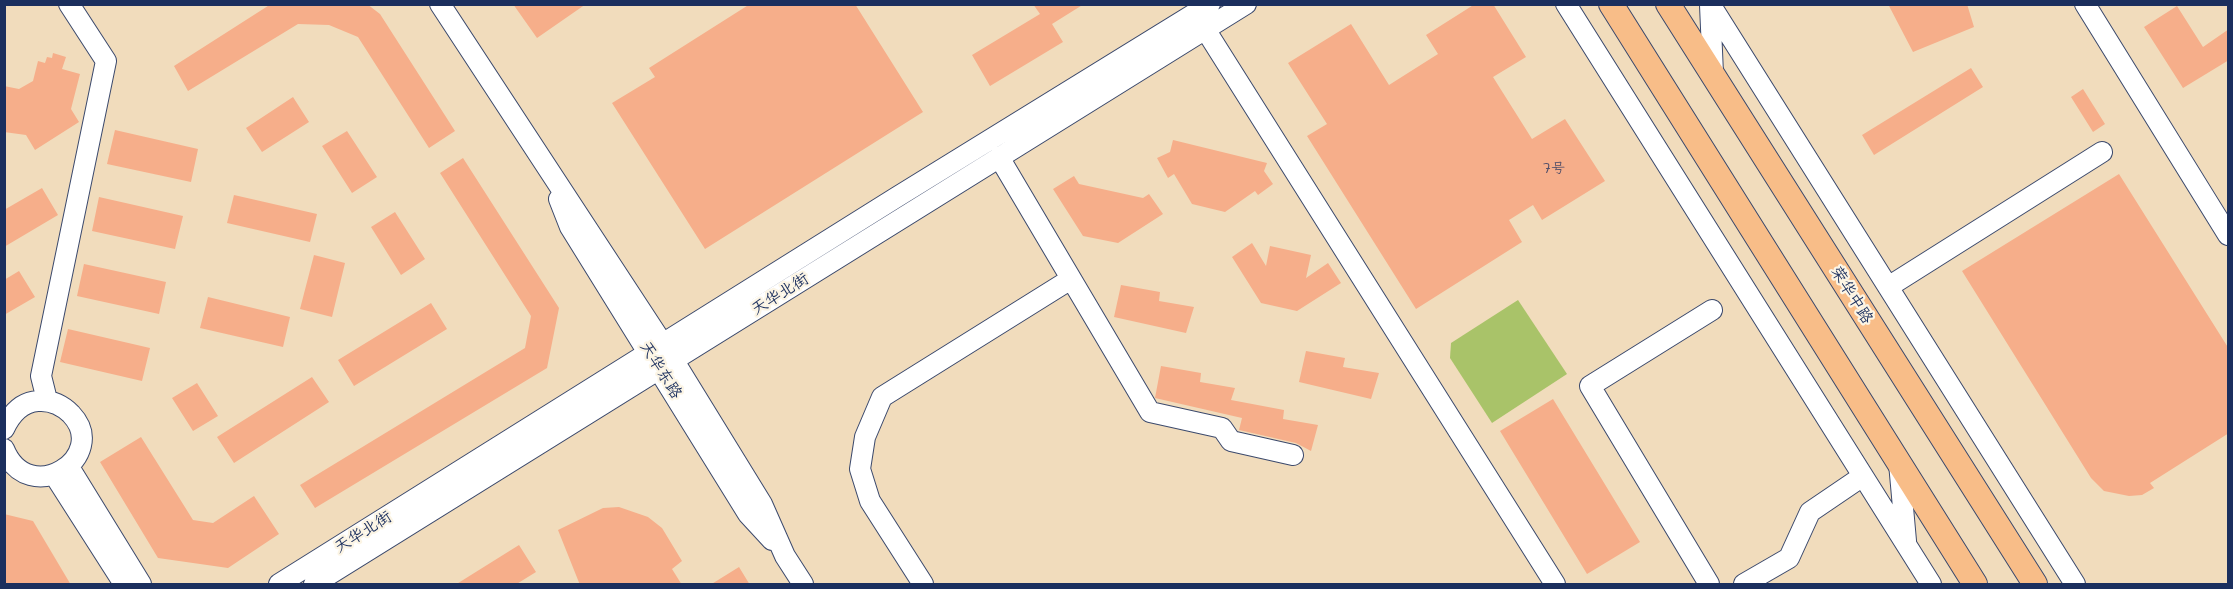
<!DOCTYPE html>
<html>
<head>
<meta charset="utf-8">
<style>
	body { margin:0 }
	#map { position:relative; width:2233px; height:589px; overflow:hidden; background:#f1dcbc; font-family:Mali,sans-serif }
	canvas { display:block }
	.frame { position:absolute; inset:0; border:6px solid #1b2f5e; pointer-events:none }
</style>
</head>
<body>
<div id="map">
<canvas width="2233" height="589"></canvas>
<div class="frame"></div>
</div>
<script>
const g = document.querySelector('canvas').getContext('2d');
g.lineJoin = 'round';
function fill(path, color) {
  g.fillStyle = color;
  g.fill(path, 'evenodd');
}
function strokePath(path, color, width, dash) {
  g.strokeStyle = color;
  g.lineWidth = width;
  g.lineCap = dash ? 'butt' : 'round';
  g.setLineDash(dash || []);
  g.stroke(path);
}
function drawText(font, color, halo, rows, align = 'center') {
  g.font = font + ' Mali,"LXGW WenKai TC",sans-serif';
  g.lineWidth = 4.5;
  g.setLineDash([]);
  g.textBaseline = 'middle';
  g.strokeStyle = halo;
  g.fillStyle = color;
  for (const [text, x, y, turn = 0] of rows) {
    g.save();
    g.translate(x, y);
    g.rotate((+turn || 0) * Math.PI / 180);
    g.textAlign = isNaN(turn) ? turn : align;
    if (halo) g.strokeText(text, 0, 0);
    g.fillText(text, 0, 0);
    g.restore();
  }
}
fill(new Path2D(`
	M1518,300L1567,374L1492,423L1450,358L1451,343Z`), '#a9c369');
fill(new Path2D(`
	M271,4H367L380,14L455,131L429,148L358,37L329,25L298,24L188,91L174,66Z
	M513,4H586L537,38Z
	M750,4H855L923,112L705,249L612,103L655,77L649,68Z
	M1033,4H1084L1052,24L1063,42L990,86L972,55L1040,14Z
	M1475,4H1493L1526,57L1493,77L1532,139L1565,119L1605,181L1542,220L1533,205L1509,220L1522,242L1416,309L1307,136L1327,124L1288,63L1351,24L1389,85L1438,54L1426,35Z
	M1888,4H1967L1974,27L1913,52Z
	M2177,6L2203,47L2229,29V60L2183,88L2144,27Z
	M53,53L66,57L62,69L80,74L71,109L79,122L35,150L26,135L4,132V86L19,89L33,81L38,61L45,63L47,57L52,58Z
	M1971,68L1983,87L1874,155L1862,135Z
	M2083,89L2105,124L2093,132L2071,97Z
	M293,97L309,122L262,152L246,128Z
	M115,130L198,149L191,182L107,164Z
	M347,131L377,177L352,193L322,146Z
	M1173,140L1267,163L1264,171L1273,184L1258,195L1255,191L1225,212L1192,204L1174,174L1168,178L1157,158L1170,152Z
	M463,158L559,308L547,368L315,508L300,485L525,348L531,316L440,173Z
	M2119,174L2229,349V433L2150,483L2154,488L2142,495L2129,496L2104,491L2091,478L1962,271Z
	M1074,176L1079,184L1143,198L1149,194L1163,214L1118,243L1083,236L1053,189Z
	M42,188L58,215L4,247V210Z
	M234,195L317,214L310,242L227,223Z
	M99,197L183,216L175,249L92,231Z
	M395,212L425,259L401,275L371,227Z
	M1252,243L1266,266L1270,246L1311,255L1306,278L1328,263L1341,283L1297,311L1261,303L1232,257Z
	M314,255L345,263L332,317L300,309Z
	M84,264L166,282L159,314L77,296Z
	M19,271L35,297L4,315V280Z
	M1121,285L1160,292L1159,301L1194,307L1186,333L1114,317Z
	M208,297L290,317L283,347L200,328Z
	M431,303L447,329L354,386L338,360Z
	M68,329L150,348L142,381L60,362Z
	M1306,351L1345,358L1343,367L1379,373L1371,399L1299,382Z
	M1161,366L1201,373L1200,382L1235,388L1231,400L1284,410L1283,419L1318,425L1311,451L1296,443L1239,430L1242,418L1155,398Z
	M312,377L329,402L234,463L217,437Z
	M197,383L218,416L193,431L172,398Z
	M1553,399L1640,542L1587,574L1500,431Z
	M141,437L193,520L213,523L254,496L279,534L228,568L158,558L100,462Z
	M619,507L648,517L662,528L682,561L672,569L682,585H580L558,530L603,508Z
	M4,514L33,521L71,585H4Z
	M519,545L536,572L515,585H455Z
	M739,567L750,585H710Z`), '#f6ae8a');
const minor = new Path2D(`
	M440,4L674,361L762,504L785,556L803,584
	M1566,4L1931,584
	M1710,4L2075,584
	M2085,4L2228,235
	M1710,5L1713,74
	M1205,29L1555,584
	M999,157L1150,412L1222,428L1231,441L1293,455
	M559,199L570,227L748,514L772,540
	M1888,287L2102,152
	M47,400L41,376L106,61L69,4
	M4,429C11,414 21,402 38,401C51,400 62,405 71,414C111,456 29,510 4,449
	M1899,463L1906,541
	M69,467L141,584
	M55,476L124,584
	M279,584L897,197L1210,4
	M314,584L1246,4
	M923,584L870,501L860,469L865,437L882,397L1071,279
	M1709,584L1590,386L1712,310
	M1744,584L1789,558L1810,512L1863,476`);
const major = new Path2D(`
	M1611,4L1975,584
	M1668,4L2035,584`);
strokePath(minor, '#3b496c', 22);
strokePath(major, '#3b496c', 26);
strokePath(minor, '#fff', 20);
strokePath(major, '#f8bd88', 24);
drawText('14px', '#524f69', null, [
	["7号",1554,169]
]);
drawText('16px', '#1b2f5e', '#fcf5e5', [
	["天华北街",780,294,-32],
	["荣华中路",1852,295,58],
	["天华东路",661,370,58],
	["天华北街",363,532,-32]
]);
</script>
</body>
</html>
